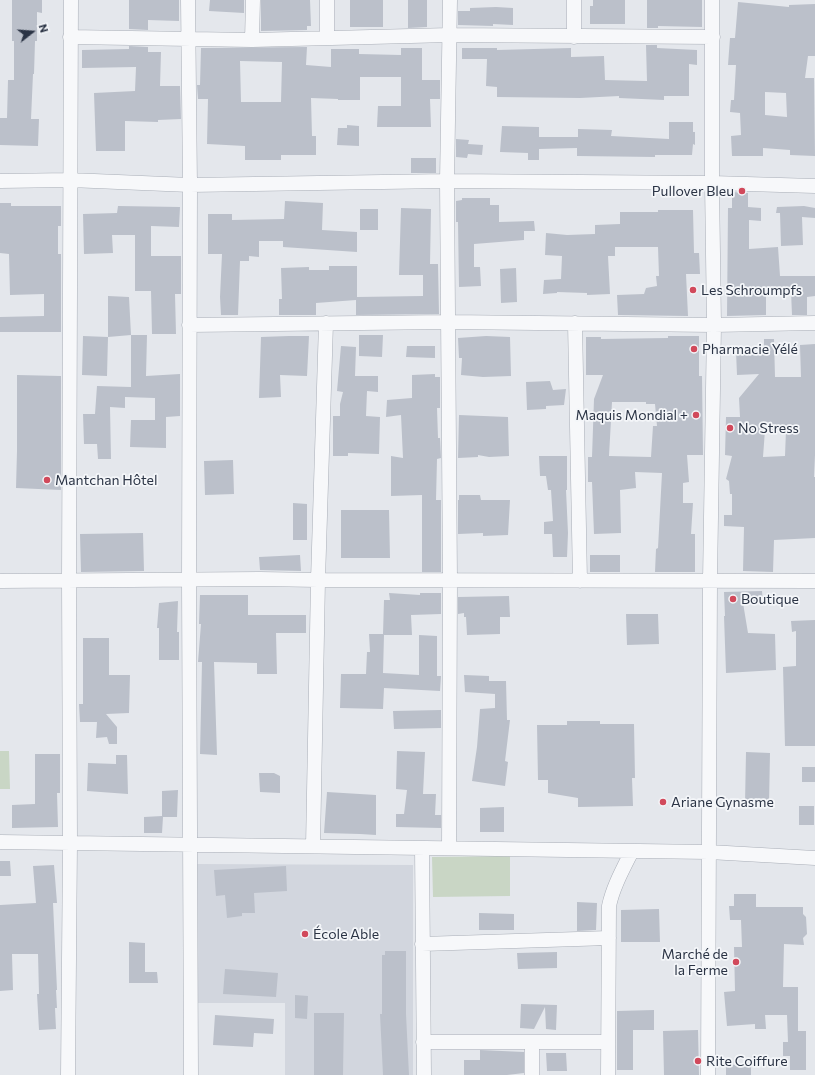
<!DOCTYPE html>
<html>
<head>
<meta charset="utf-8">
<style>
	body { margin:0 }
	#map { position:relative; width:815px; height:1075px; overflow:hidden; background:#e4e7ec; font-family:Commissioner,sans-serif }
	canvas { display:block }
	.north { position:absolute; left:12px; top:12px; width:40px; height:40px; -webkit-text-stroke:3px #f4f6f9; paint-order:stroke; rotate:73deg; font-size:11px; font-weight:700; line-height:16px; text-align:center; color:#2b3445 }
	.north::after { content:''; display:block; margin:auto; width:14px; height:18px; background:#2b3445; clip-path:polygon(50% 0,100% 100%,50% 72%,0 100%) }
</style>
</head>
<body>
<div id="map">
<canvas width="815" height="1075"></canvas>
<div class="north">N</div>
</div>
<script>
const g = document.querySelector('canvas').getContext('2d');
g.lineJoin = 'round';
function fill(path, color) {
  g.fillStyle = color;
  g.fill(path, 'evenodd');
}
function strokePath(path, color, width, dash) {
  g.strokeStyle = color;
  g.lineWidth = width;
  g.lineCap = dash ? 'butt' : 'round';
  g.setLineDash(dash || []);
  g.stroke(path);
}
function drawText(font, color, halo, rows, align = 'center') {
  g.font = font + ' Commissioner,sans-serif';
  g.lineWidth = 3.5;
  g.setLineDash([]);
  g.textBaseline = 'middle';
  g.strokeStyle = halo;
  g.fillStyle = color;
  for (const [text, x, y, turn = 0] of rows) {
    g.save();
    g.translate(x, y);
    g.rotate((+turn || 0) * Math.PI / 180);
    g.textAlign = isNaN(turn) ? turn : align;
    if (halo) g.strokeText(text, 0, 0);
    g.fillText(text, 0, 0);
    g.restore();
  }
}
fill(new Path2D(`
	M197,864L413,865V1075H285V1003H197Z`), '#d2d6de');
fill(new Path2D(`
	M0,751H9L10,789H0Z
	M510,856V896L433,897L432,857Z`), '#c9d6c5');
fill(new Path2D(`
	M12,0H42V13L37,12V41H35L34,74H33L31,119H39L38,146L0,145V118H7L8,80H14V41H12Z
	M129,0H179V21L148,20V30L129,29Z
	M210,0H244V13L209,11Z
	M261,0H310L311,26H307V30L261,31Z
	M350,0H383V27H350Z
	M408,0H427V27L408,28Z
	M593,0H625V24H590V6H593Z
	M647,0H702V27L658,26V28H647Z
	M738,2L789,7V5L815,4V56H808L805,78H814L815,156L790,155V150L763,148V156H732L731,136L741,135L740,113L730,112L731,100H734L736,65H728L730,38H735ZM765,92L786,93L787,117L765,115Z
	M496,7L513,8V25L493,24V26L458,25V11H470V8Z
	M646,45H657V48L697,50V65L689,64V96H664V100L619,98V96L580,98L497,97V87L486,86L487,59H462V48H497V50L571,48V57L604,56L605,80L647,81Z
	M129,46L148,47V52H161L160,86H180L181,119L158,120V122L125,121V151H96L94,93L135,91L136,67L82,68V50L129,49Z
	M307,47L306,65L331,67V49H359V54L401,55V48H422V80H440V99H430L431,127H377L378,106H401V77H360V100H338V99L311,98L312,136H316V155H281V160H245V146L207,144L208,99H198L197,85H200L201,48ZM240,61L282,62L281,102H241Z
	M669,122H693V132H695V145L693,144L692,155H655V157L577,156V148L539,149V160H528V153L500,152L502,126L539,127V137H578V129L612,130L611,136L669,139Z
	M347,125L359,126V146L337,145L338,128H347Z
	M456,139L469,140L468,144L483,145L482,155L468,154L467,158L456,157Z
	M411,158H436V173H411Z
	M732,192L748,193V207L761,208V221L749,220V249L778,247L780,276H815V296L807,297V315H792L791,291H766V315L727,316L728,208H732Z
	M462,198H490V205H499V222L534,221L535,231H524V240L474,244V267H480L481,286L459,287L458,222H456V201L462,200Z
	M285,201L323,203L322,230L357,232V252L283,247V241H259V257L249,256V261H240L238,315H221L220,297L222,254H208V214H232V220L284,219Z
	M0,203H11V206H61V226H58V254H61V332H0V317L44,316V294L10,295L9,254L0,253Z
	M118,206L180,207L179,227L151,226V256H181V294H175L176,334H152L151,291H135V235H112L113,253L84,254L83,214L117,213Z
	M804,206L815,208V218L802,217L803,245L781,246L780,213H776L777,207Z
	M401,208L431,209L430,264H438L439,314L356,315V300L316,303V315H279V299H282L281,268L309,267V270H329V266H357V297L423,296V275H399Z
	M360,209H378V230H360Z
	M658,210H693L694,253H699L700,274H686L688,316L618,315L617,295L644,294L646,288L657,286L656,276H659L658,247H615V256H608L610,294L587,295V293L557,292V293L543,294L544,280L561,279L562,256L545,255L546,233L567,235L595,234V225L620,224V212H658Z
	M516,268L517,302L501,303L500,269Z
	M108,296L129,297L131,335L108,337Z
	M131,335H147L146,376L180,374V416L166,417V448L130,447L131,420H155V398L125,397V408L110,407L111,459H98L97,444H84L83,414H95L97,386L131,387Z
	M359,335H383L382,357L359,356Z
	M83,336L108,337L107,376L82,375Z
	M289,336H309L307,376L280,375L281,397L259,398L261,337Z
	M486,336L510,337L511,376L483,377L461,375L462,358H459L458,338Z
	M668,336H699V376H702L703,455H687L689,482L683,483V503H693L691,534H695V572H655L656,549L658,548L662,473L635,472L636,488L620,490L621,533L594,534L592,482H588V457H592L594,399L603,375H586V337H601V339L668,338ZM612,402H646V404H655L657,426H653L651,457L609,456Z
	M764,339H774L775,377H801L800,345L815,344V455L814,477H815V538L774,540L773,572L743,571L744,527L724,526V515H732V494H730L729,481L726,479L732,456L725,455L726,417H740L739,398L759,374L737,375L736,351H764ZM765,430H786L785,456L763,457Z
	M341,346L356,347L355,376H378V392L367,391L366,416L380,417L379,454L348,453V456H333V416H340V404L343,392L337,391Z
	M407,346H435V358L406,357Z
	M435,374V377H440V408H437L438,438H440L441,458L437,459L436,500H441V572H422V495L391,496V456L403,458L401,415L386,417L387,400L412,398V375Z
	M17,375L61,376V490L16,488L17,451Z
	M550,381L553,390L566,389L564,405L546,406V409L527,410L526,382Z
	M459,415L508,417L509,456L489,457L478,455V457L458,458Z
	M539,456H567V490H566L568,533L567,557H553L552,534H544V522L553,521L551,490H548L546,476H540Z
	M233,460L234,494L205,495L204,461Z
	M459,495H480L481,500H510L508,535L483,536V533L458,534V500H459Z
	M293,503L307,504V540H293Z
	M341,510H389L390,558H341Z
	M143,533L144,571L81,572L80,534Z
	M300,555L301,571L260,570L259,557Z
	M590,555H620V572H590Z
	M762,591L763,603H743L748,633L775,634L776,670L726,673L724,616H725L724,592Z
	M389,593L420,595V593H441V614L411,615L412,635H384L383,673L419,675V635L437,636V676H441L440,691L384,688L383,709L340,708L341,674H366L367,652H370L369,634H383L384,600H390Z
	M200,595H248V615H306V633H276L277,674H257V663L214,662L217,755L200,754L202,662H198L201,624H199Z
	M509,596L510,617H500V634L467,635L466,617H464V613L458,614V597Z
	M178,601L177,632H179V660H159V628H157L159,603Z
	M626,614H658L659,644L627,645Z
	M815,620V746H785L783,667L796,666V631L792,632L791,621Z
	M83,638H109V675H130L129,713L106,714L117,727V744H109L107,737L96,738L97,722H80L79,704H83Z
	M464,675L489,676V681H506L507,720H510L505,761L508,762L505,786L472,781L477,747L480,709L495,708V694L465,692Z
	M441,710V728L394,729L393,711Z
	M567,721H600V724H634L635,778H632L633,806L578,807V798L548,793V780H538L537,725H567Z
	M397,751L425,752L423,794H436L435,815H441V828L396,827V814H404L407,790L396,789Z
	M746,752L770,753L769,804H745Z
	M35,754H60V793H57L58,827L12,828V805L35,804Z
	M116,755H127L128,794L87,791L88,763L116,764Z
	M802,767H815V782H802Z
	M259,773H274L280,776V793L260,792Z
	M178,790L177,817H163L162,833H144V817L162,816V791Z
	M327,792L376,795V835L360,834L324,833Z
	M799,806H814V825H799Z
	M504,807V832H480V808Z
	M0,861H10L11,876H0Z
	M54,865L57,903H53L57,990H56L57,1008H55L56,1029L39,1030L37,994H39L38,954H12L13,990L0,991V905L36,903L33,866Z
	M286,866L287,891L254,893L255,913H242V916L227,918L225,895L216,896L214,870Z
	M734,894H756V907H803V914L806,917L807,934L803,938L804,945L784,944L783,987H798V1031H806V1070H790V1056H783V1042H788L787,1015H765L766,1029H755V1024L727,1026L724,992L735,991L734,947H742L741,920H730L729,906H734Z
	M577,902L597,903L596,930L577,931Z
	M659,909L660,942H621V910Z
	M479,913L514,914V930H479Z
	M129,942L145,943V972H157L158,983H129Z
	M385,951H406V1014L409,1075H383L380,1014H382V955H385Z
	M557,952V968L518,969L517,953Z
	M225,969L278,973L276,997L223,994Z
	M295,995L308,996L307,1019L295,1018Z
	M521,1004L557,1005L556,1030L546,1029L545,1007L534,1029L520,1028Z
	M654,1010V1030H633V1070H617V1011Z
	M314,1013H344L343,1075H314Z
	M215,1015L274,1019L273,1034L254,1033L253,1047L213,1045Z
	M698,1030L699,1075H664L663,1031Z
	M480,1050L524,1052V1073L507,1075H464V1060H480Z
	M546,1053H566L567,1071H547Z
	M751,1064V1075H726V1065Z`), '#bbc0ca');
const street = new Path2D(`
	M188,0L190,185L189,580L191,1075
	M70,37L252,40L450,35L713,37
	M574,37V0
	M327,38V0
	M252,40L253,0
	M0,181L70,180L190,185L447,181L712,183L815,186
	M575,323L580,581
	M189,325L448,322L714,325L815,323
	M0,581L260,579L318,580L815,581
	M0,842L709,852L815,858
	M313,846L318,580L326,323
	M422,848L424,1075
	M449,848L450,580L447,181L450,0
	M422,944L609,938
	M423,1042H607
	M68,1075L70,843L69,580L71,0
	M532,1075V1042
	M608,1075L609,906C613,887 623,869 632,851
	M708,1075L710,581L714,325L712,183V0`);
strokePath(street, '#a9aeb7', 15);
strokePath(street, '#f7f8fa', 14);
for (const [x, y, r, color] of [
	[742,191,4,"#d1495b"],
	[693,290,4,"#d1495b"],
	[694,349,4,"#d1495b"],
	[696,415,4,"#d1495b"],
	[730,428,4,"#d1495b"],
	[47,480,4,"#d1495b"],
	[733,599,4,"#d1495b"],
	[663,802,4,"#d1495b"],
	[305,934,4,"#d1495b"],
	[736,962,4,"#d1495b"],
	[698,1061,4,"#d1495b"]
]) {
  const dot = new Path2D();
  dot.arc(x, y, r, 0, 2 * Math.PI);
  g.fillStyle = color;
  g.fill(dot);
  strokePath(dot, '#f4f6f9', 1.5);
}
drawText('14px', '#2b3445', '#f4f6f9', [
	["Pullover Bleu",734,191,"right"],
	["Les Schroumpfs",701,290],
	["Pharmacie Yélé",702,349],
	["Maquis Mondial +",688,415,"right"],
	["No Stress",738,428],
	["Mantchan Hôtel",55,480],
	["Boutique",741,599],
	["Ariane Gynasme",671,802],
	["École Able",313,934],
	["Marché de",728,954,"right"],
	["la Ferme",728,970,"right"],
	["Rite Coiffure",706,1061]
], 'left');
</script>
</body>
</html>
